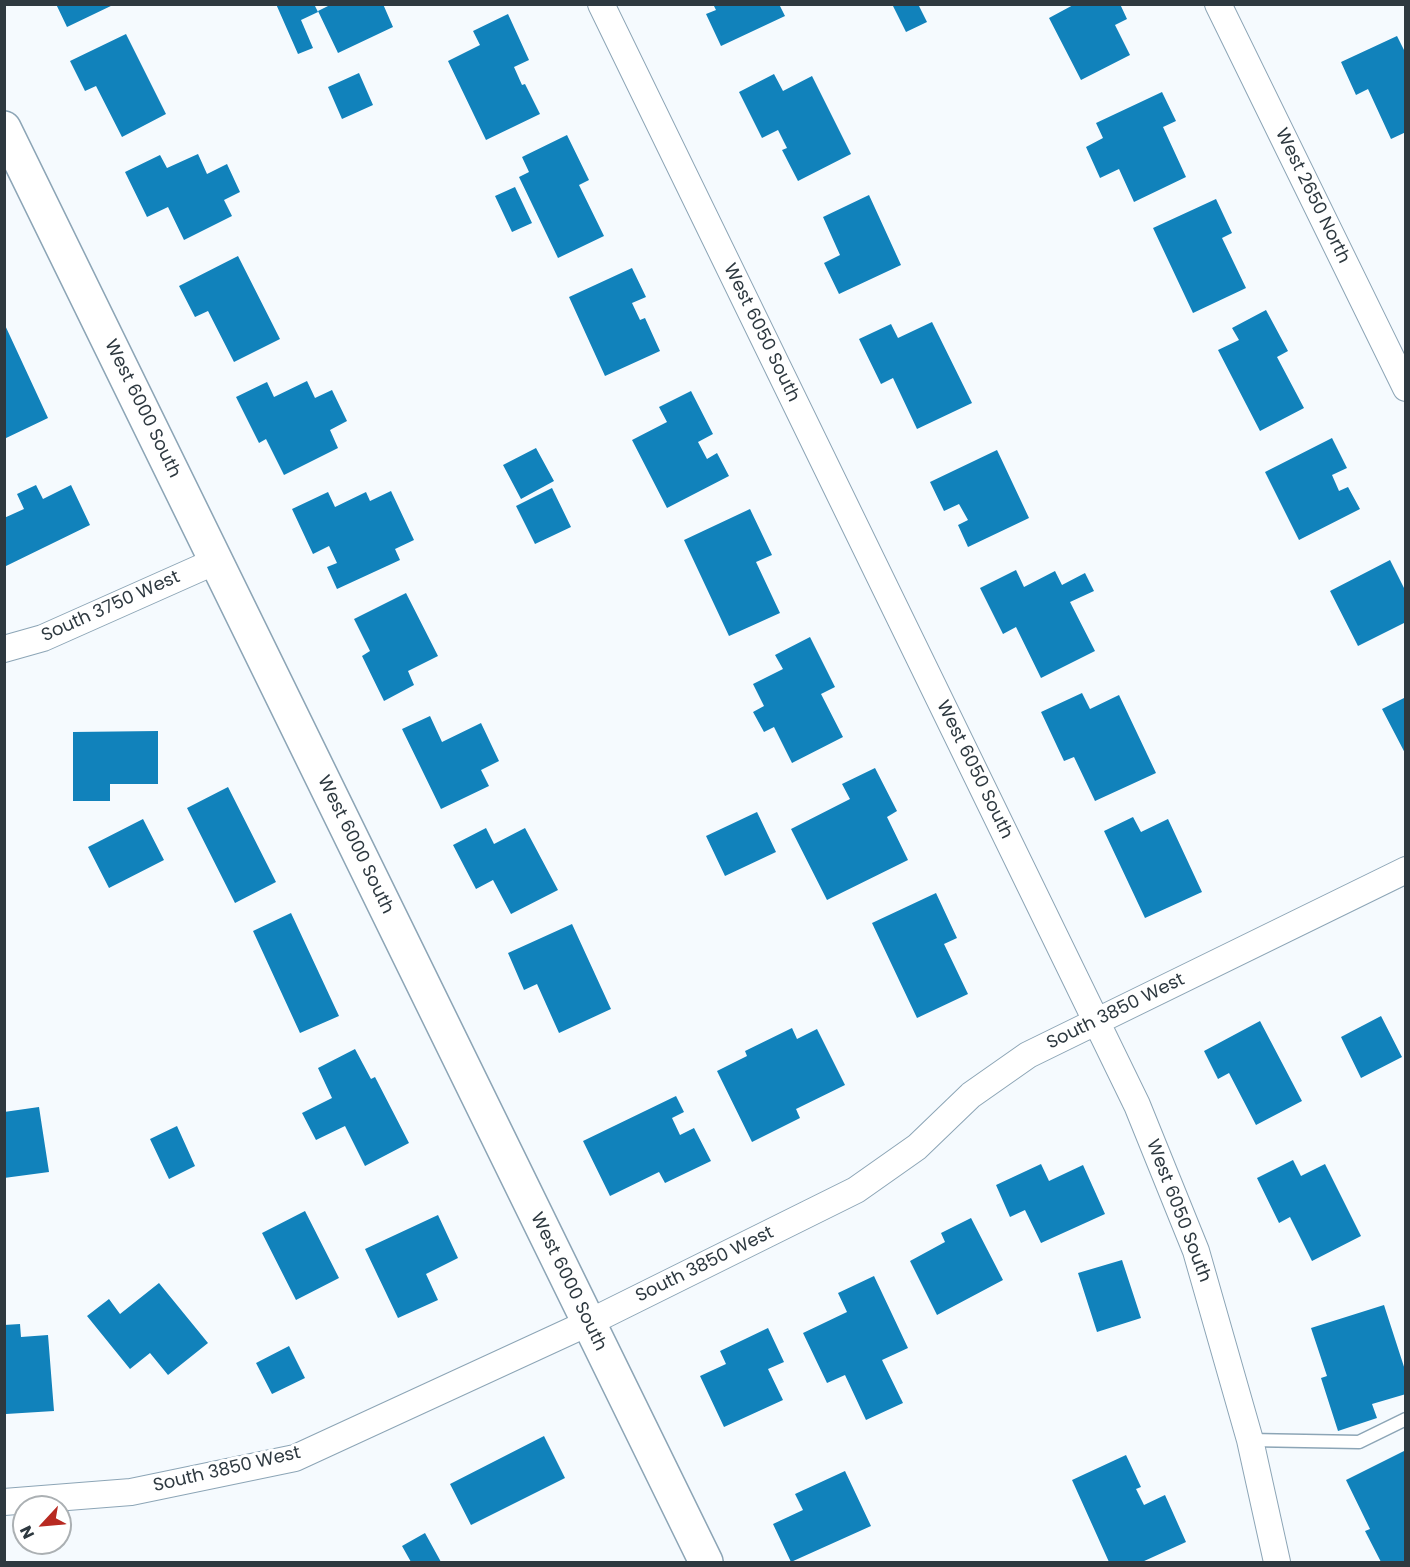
<!DOCTYPE html>
<html>
<head>
<meta charset="utf-8">
<style>
	body { margin:0 }
	#map { position:relative; width:1410px; height:1567px; overflow:hidden; background:#f5fafe; font-family:Poppins,sans-serif }
	canvas { display:block }
	.frame { position:absolute; inset:0; border:6px solid #2e3940; pointer-events:none }
	.north { position:absolute; left:12px; top:1495px; width:60px; height:60px; box-sizing:border-box; background:#fff; border:2px solid #abb0b3; border-radius:50%; rotate:244deg; font-size:16px; font-weight:700; line-height:24px; text-align:center; color:#2e3940 }
	.north::after { content:''; display:block; margin:auto; width:21px; height:27px; background:#b82a22; clip-path:polygon(50% 0,100% 100%,50% 72%,0 100%) }
</style>
</head>
<body>
<div id="map">
<canvas width="1410" height="1567"></canvas>
<div class="frame"></div>
<div class="north">N</div>
</div>
<script>
const g = document.querySelector('canvas').getContext('2d');
g.lineJoin = 'round';
function fill(path, color) {
  g.fillStyle = color;
  g.fill(path, 'evenodd');
}
function strokePath(path, color, width, dash) {
  g.strokeStyle = color;
  g.lineWidth = width;
  g.lineCap = dash ? 'butt' : 'round';
  g.setLineDash(dash || []);
  g.stroke(path);
}
function drawText(font, color, halo, rows, align = 'center') {
  g.font = font + ' Poppins,sans-serif';
  g.lineWidth = 6;
  g.setLineDash([]);
  g.textBaseline = 'middle';
  g.strokeStyle = halo;
  g.fillStyle = color;
  for (const [text, x, y, turn = 0] of rows) {
    g.save();
    g.translate(x, y);
    g.rotate((+turn || 0) * Math.PI / 180);
    g.textAlign = isNaN(turn) ? turn : align;
    if (halo) g.strokeText(text, 0, 0);
    g.fillText(text, 0, 0);
    g.restore();
  }
}
fill(new Path2D(`
	M56,4H115L67,27Z
	M276,4H314L318,12L301,20L313,48L298,54Z
	M332,4H383L393,27L338,53L318,11Z
	M713,4H779L785,16L721,46L706,14L716,10Z
	M892,4H918L927,22L906,32Z
	M1075,4H1120L1127,19L1115,25L1130,55L1081,80L1049,18Z
	M508,14L529,60L514,67L522,85L525,84L540,114L486,140L448,61L480,45L473,31Z
	M126,34L166,114L122,137L96,86L85,91L70,61Z
	M1397,36L1406,54V132L1391,139L1368,89L1356,95L1341,62Z
	M359,73L373,105L342,119L328,87Z
	M774,74L783,91L812,76L851,154L798,181L782,150L787,148L778,130L762,138L739,92Z
	M1162,92L1176,121L1163,127L1186,177L1134,202L1119,169L1100,178L1086,147L1103,138L1096,123Z
	M567,135L589,180L579,185L604,236L558,258L519,177L529,172L522,157Z
	M198,154L207,174L227,164L240,192L224,200L232,216L184,240L168,207L147,217L125,172L160,155L167,168Z
	M515,187L532,223L512,232L495,196Z
	M869,195L901,265L839,294L824,263L840,255L823,217Z
	M1216,199L1232,233L1222,238L1246,288L1193,313L1153,228Z
	M238,256L280,339L234,362L208,311L195,317L179,286Z
	M632,268L646,297L632,303L640,320L645,318L660,351L605,376L569,297Z
	M1266,310L1288,351L1277,357L1304,408L1260,431L1218,350L1239,340L1232,328Z
	M932,322L972,403L917,429L893,378L881,384L859,339L891,324L898,338Z
	M4,323L48,418L4,439Z
	M307,381L315,398L332,390L347,421L330,430L338,448L284,475L266,439L259,443L236,397L267,382L274,397Z
	M691,391L713,434L698,442L707,459L717,453L729,476L667,508L632,440L667,422L659,407Z
	M1332,438L1347,468L1332,475L1339,491L1348,487L1360,509L1299,540L1265,472Z
	M536,448L554,481L521,499L503,465Z
	M997,450L1029,518L968,547L958,525L968,520L959,504L944,511L930,482Z
	M36,485L43,499L71,485L90,525L4,567V518L24,509L17,494Z
	M552,488L571,527L535,544L516,506Z
	M391,491L414,540L395,549L400,560L337,589L327,567L337,563L329,546L313,554L292,509L328,492L335,507L366,492L370,501Z
	M750,509L772,555L756,562L780,613L729,636L684,540Z
	M1390,560L1406,592V622L1358,646L1330,591Z
	M1016,570L1024,587L1055,571L1062,585L1085,573L1094,591L1070,602L1095,651L1041,678L1016,627L1003,634L980,588Z
	M406,593L438,656L408,671L414,685L384,701L362,656L370,651L354,619Z
	M810,637L835,687L821,694L843,737L792,763L774,727L764,732L753,712L764,706L753,684L783,669L775,655Z
	M1082,693L1090,709L1119,695L1156,773L1095,801L1074,757L1064,761L1041,712Z
	M1406,697V755L1382,709Z
	M430,716L442,742L481,723L499,761L481,770L489,786L441,809L402,729Z
	M158,731V784H110V801H73V732Z
	M875,768L897,811L887,817L908,860L827,900L791,829L850,799L842,784Z
	M228,787L276,882L235,903L187,808Z
	M757,812L776,852L725,876L706,836Z
	M1133,817L1141,832L1168,819L1202,892L1145,918L1104,831Z
	M143,819L164,860L109,888L88,847Z
	M486,828L494,844L525,828L558,890L511,914L493,880L476,889L453,845Z
	M936,893L957,938L944,944L968,994L917,1018L872,923Z
	M291,913L339,1016L300,1033L253,931Z
	M572,924L611,1009L559,1033L537,984L524,990L508,953Z
	M1381,1016L1402,1057L1361,1078L1341,1037Z
	M1260,1021L1302,1101L1256,1125L1229,1073L1218,1079L1204,1051Z
	M792,1028L797,1039L817,1029L845,1085L796,1109L800,1118L752,1142L717,1071L747,1056L745,1051Z
	M355,1049L371,1079L375,1077L409,1143L365,1166L345,1126L316,1140L302,1113L332,1098L318,1068Z
	M676,1096L684,1112L672,1118L680,1135L694,1128L711,1161L665,1183L659,1172L610,1196L583,1141Z
	M39,1107L49,1172L4,1178V1112Z
	M177,1126L195,1166L169,1179L150,1139Z
	M1293,1160L1301,1176L1325,1164L1361,1236L1312,1261L1290,1217L1279,1223L1257,1178Z
	M1041,1164L1049,1181L1083,1165L1105,1214L1041,1243L1025,1210L1010,1217L996,1185Z
	M305,1211L339,1278L296,1300L262,1233Z
	M438,1215L458,1258L426,1274L438,1300L398,1318L365,1249Z
	M971,1218L1003,1280L937,1315L910,1261L945,1242L941,1233Z
	M1122,1260L1141,1318L1097,1332L1078,1273Z
	M874,1276L908,1348L882,1360L903,1403L866,1420L845,1375L827,1383L803,1333L847,1312L838,1293Z
	M159,1283L208,1343L168,1375L150,1353L130,1369L87,1316L109,1299L120,1314Z
	M1384,1305L1406,1373V1394L1372,1404L1377,1418L1338,1431L1321,1378L1327,1376L1311,1328Z
	M20,1324L21,1337L48,1335L54,1411L6,1414L4,1325Z
	M768,1328L784,1362L768,1369L783,1400L724,1427L700,1376L726,1364L720,1351Z
	M289,1346L305,1378L272,1394L256,1363Z
	M544,1436L565,1478L471,1525L450,1484Z
	M1406,1450V1562H1381L1365,1531L1370,1529L1346,1480Z
	M1126,1455L1141,1487L1136,1489L1144,1505L1165,1495L1186,1542L1142,1562H1109L1072,1480Z
	M845,1471L871,1526L791,1562L773,1524L803,1510L795,1494Z
	M425,1533L441,1562H411L402,1546Z`), '#1182bb');
const lane = new Path2D(`
	M1250,1440L1359,1442L1406,1419`);
const street = new Path2D(`
	M601,4L1137,1105L1196,1251L1250,1440L1277,1562
	M1218,4L1406,388
	M4,649L43,638L216,561
	M4,1502L131,1492L295,1458L588,1323L856,1190L917,1147L971,1095L1028,1055L1406,870`);
const secondary = new Path2D(`
	M4,128L706,1562`);
strokePath(lane, '#8ca5b6', 15);
strokePath(street, '#8ca5b6', 28);
strokePath(secondary, '#8ca5b6', 36);
strokePath(lane, '#fff', 12);
strokePath(street, '#fff', 26);
strokePath(secondary, '#fff', 33);
drawText('18px', '#2e3940', '#fff', [
	["West 2650 North",1312,196,64],
	["West 6050 South",761,333,64],
	["West 6000 South",142,409,64],
	["South 3750 West",111,607,-24],
	["West 6050 South",974,770,64],
	["West 6000 South",355,845,64],
	["South 3850 West",1116,1012,-26],
	["West 6050 South",1178,1211,69],
	["South 3850 West",705,1265,-26],
	["West 6000 South",568,1282,64],
	["South 3850 West",227,1470,-13]
]);
</script>
</body>
</html>
